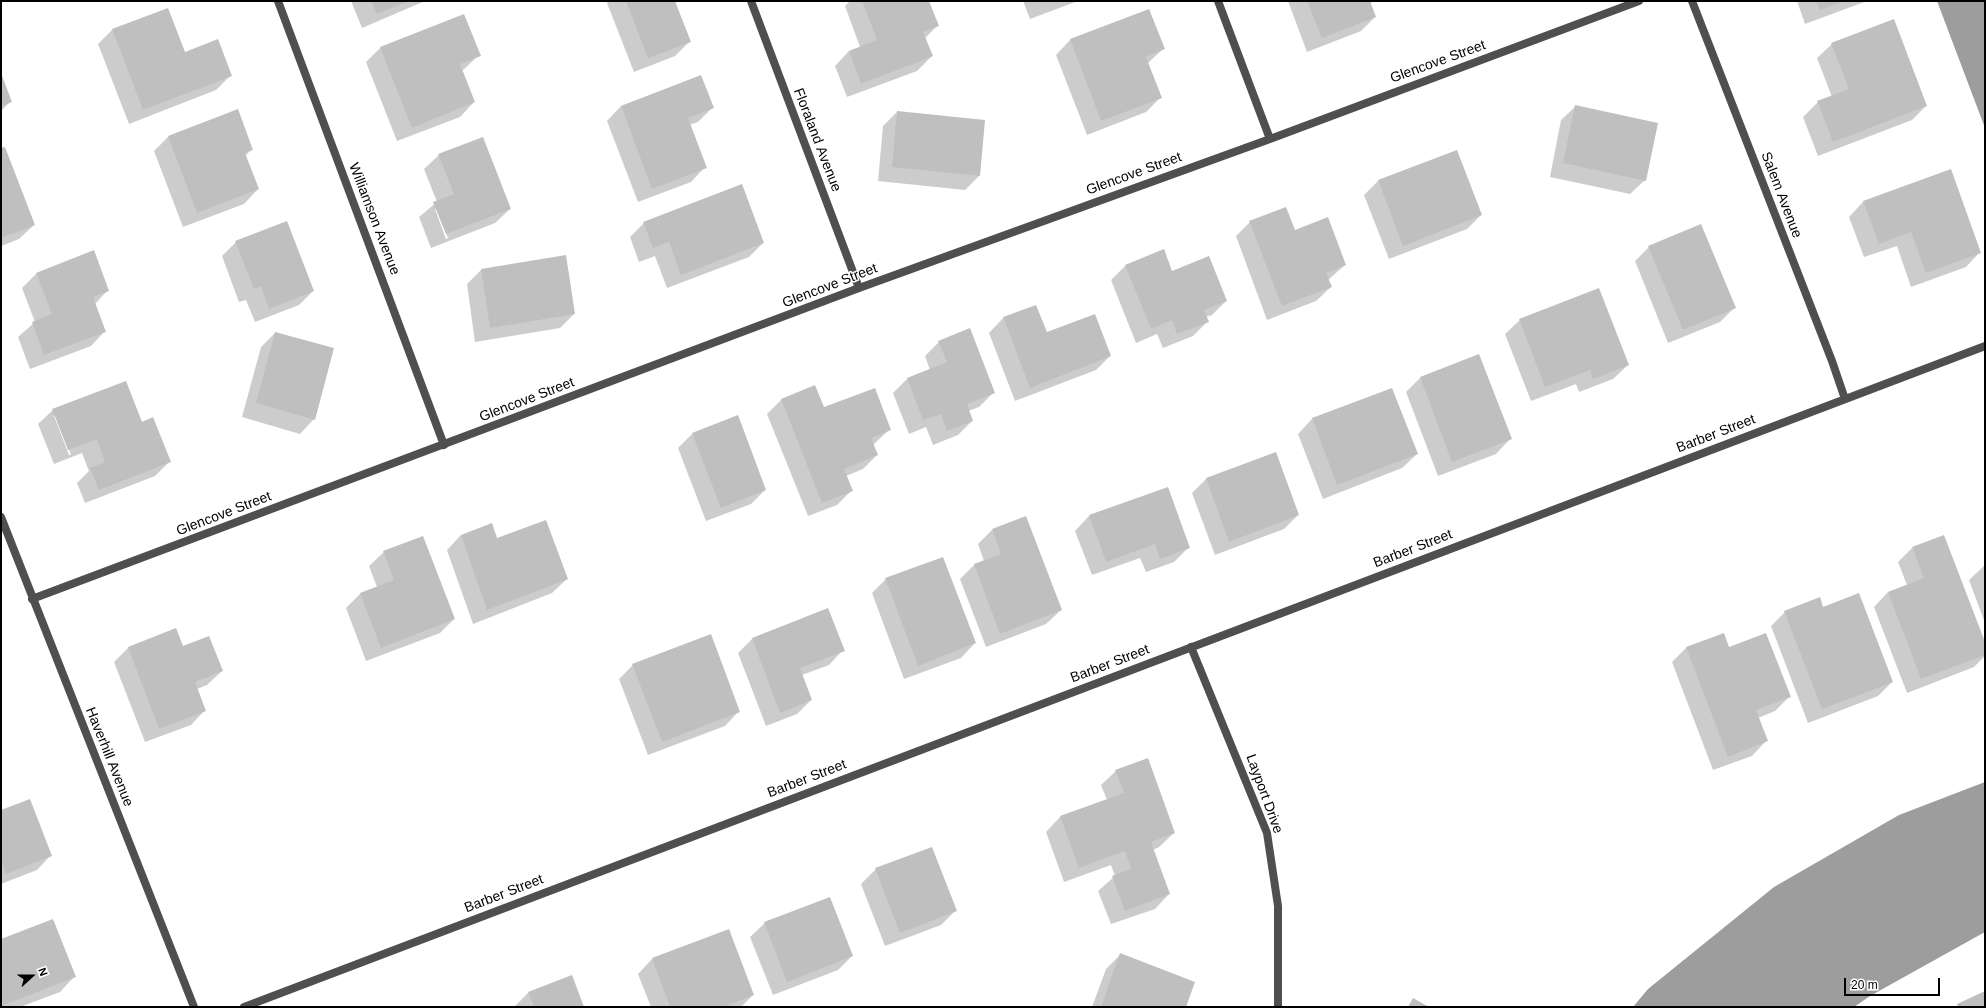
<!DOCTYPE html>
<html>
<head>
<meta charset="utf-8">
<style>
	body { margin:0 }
	#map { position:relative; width:1986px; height:1008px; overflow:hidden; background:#fff; font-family:Helvetica,sans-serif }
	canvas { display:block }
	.frame { position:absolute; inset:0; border:2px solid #000; pointer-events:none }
	.north { position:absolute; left:12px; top:956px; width:40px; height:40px; -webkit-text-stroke:3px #fff; paint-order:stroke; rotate:69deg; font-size:11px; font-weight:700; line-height:16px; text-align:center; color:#000 }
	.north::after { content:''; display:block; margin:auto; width:14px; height:18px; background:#000; clip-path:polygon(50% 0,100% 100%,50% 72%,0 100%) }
	.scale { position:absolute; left:1844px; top:978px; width:96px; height:18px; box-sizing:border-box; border:2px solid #000; border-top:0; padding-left:5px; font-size:12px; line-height:14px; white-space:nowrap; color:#000; -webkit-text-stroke:3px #fff; paint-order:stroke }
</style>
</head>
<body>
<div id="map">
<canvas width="1986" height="1008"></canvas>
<div class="frame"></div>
<div class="north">N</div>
<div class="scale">20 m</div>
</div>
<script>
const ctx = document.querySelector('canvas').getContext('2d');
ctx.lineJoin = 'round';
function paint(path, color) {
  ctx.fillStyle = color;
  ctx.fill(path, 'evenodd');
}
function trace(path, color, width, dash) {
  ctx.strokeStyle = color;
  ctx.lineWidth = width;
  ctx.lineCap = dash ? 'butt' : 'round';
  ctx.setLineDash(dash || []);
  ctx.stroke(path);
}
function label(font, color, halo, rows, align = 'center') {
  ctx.font = font + ' Helvetica,sans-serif';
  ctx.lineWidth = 3;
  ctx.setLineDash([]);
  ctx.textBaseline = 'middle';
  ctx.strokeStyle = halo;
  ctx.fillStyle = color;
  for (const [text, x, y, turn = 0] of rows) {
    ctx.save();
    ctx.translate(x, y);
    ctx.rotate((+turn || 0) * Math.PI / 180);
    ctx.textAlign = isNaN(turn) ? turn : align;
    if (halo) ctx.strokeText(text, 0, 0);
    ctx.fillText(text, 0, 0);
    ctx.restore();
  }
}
const water = new Path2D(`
	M1937 1H1985V128Z
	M1985 782V932L1870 996 1854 1007H1633L1648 989 1774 887 1899 815Z`);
const shadow = new Path2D(`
	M351 1H425L362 28Z
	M609 1H674L690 41 675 56 634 72 607 3Z
	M850 1H928L938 25 925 38 932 56 917 71 847 97 835 66 849 51 860 47 845 6Z
	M1023 1H1078L1030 19Z
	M1288 1H1375L1370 3 1375 17 1361 31 1307 52Z
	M1797 1H1867L1805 24Z
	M1148 10 1163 49 1147 64 1160 98 1146 112 1087 135 1056 55 1070 40Z
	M463 15 479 55 462 71 474 102 460 117 397 141 366 62 380 48Z
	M112 30 184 53 230 76 216 90 129 124 98 44Z
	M1832 44 1926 106 1912 120 1818 156 1803 117 1818 102 1832 97 1817 58Z
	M1 75 11 101 1 111Z
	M700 76 712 108 698 122 689 125 705 167 691 182 638 202 607 121 621 106Z
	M1576 106 1645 180 1630 194 1550 177 1561 120Z
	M897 112 979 176 965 190 878 181 883 126Z
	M168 137 252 149 245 156 258 189 244 204 183 227 154 151Z
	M1 149 34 225 19 239 1 246Z
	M1456 151 1481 215 1467 229 1389 259 1364 195 1378 181Z
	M439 155 510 209 495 223 431 248 419 217 437 202 424 169ZM435 209H437L448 238 446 239Z
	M1951 171 1980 252 1966 267 1911 287 1897 246 1864 257 1849 217 1863 202Z
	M1250 222 1294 231 1345 265 1328 280 1331 287 1316 301 1267 320 1236 236Z
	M644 223 763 243 749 257 667 288 655 256 639 262 630 237Z
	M236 242 313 291 299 305 255 322 246 300 239 302 222 256Z
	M1649 247 1734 308 1720 322 1668 343 1635 261Z
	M1125 266 1226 301 1212 315 1206 317 1208 321 1193 336 1163 348 1157 334 1136 343 1111 280Z
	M481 270 574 314 560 328 475 342 467 284Z
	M37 273 108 290 95 304 105 331 91 346 30 369 18 337 35 322 22 288Z
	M1035 306 1046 333 1110 356 1096 370 1015 401 989 333 1003 318Z
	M1520 320 1628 365 1613 379 1579 392 1576 384 1531 401 1505 334Z
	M275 333 314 419 300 434 242 417 261 347Z
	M939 342 994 392 979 407 968 411 972 421 958 435 933 445 926 427 909 434 893 393 907 379 930 370 925 356Z
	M1478 356 1510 439 1496 454 1438 476 1406 392 1420 378Z
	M782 399 823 409 890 429 873 445 877 455 863 469 846 476 851 491 837 505 808 516 767 414Z
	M53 410 141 424 169 462 155 476 85 503 77 483 89 471 82 453 54 464 38 424ZM54 416H56L71 455H69Z
	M1312 419 1417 454 1402 468 1323 499 1298 434Z
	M692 434 765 490 751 504 706 521 678 448Z
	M1275 453 1298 515 1284 529 1215 555 1192 493 1206 479Z
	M1089 516 1189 547 1174 562 1146 572 1140 558 1092 575 1075 531Z
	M992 530 1061 610 1046 624 986 647 960 579 974 565 984 561 978 544Z
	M461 535 497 540 567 579 552 593 473 624 447 550Z
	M1912 548 1985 644V656L1974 667 1907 693 1874 607 1888 592 1907 585 1898 562Z
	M384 552 454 619 440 633 366 661 346 608 360 594 377 587 369 566Z
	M1985 565V623L1969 580Z
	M886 579 975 643 961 658 904 679 872 593Z
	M828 609 843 650 829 665 802 675 811 700 797 714 766 726 738 653 752 639Z
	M1785 612 1892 682 1878 696 1808 723 1771 626Z
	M176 629 183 647 222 671 207 685 197 689 205 710 191 725 145 742 114 662 128 648Z
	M1723 634 1728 648 1789 697 1775 711 1758 718 1766 741 1752 756 1713 770 1672 662 1686 648Z
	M633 665 739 711 725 726 648 755 619 679Z
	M1116 771 1174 833 1159 847 1153 850 1169 894 1155 909 1111 924 1098 891 1115 876 1111 865 1064 882 1046 832 1060 817 1107 800 1101 785Z
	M1 811 51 855 37 870 1 884Z
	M876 869 955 911 941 925 885 946 861 884Z
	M765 923 852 956 838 970 773 995 750 937Z
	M728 930 753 995 741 1007H651L638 974 652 959Z
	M1 941 74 977 60 992 20 1007H1Z
	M1121 954 1185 1007H1092L1106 969Z
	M528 993 583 1007H514Z`);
const building = new Path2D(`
	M371 1H409L377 14Z
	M626 1H675L691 42 648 58Z
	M862 1H929L939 26 923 32 933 56 861 84 849 51 877 40Z
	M1307 1H1370L1376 17 1322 38Z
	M1816 1H1844L1820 10Z
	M168 8 185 52 218 39 232 76 143 110 112 29Z
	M1149 9 1165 49 1146 57 1162 98 1101 121 1070 39Z
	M464 14 481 56 460 64 475 102 412 128 380 47Z
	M1894 19 1927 106 1833 142 1817 101 1849 89 1831 43Z
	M1 73 12 102 1 106Z
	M701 75 714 108 688 118 707 168 652 189 621 106Z
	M1575 105 1658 123 1646 181 1563 163Z
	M238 109 253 150 245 153 259 189 197 213 168 136Z
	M897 111 985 120 980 176 892 167Z
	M483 137 511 209 446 234 433 202 454 194 438 154Z
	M5 147 35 225 1 238V148Z
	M1457 150 1482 215 1403 246 1378 180Z
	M1951 169 1981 253 1926 273 1911 232 1879 244 1863 201Z
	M742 184 764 243 681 275 669 242 653 248 643 222Z
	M1286 207 1295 230 1328 217 1346 265 1326 273 1332 287 1282 306 1249 221Z
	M287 221 314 291 269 309 261 286 254 289 235 241Z
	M1701 224 1736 308 1683 330 1648 246Z
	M1164 249 1172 271 1209 256 1227 301 1204 310 1209 322 1177 334 1172 320 1151 329 1125 265Z
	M94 250 109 291 93 297 106 332 44 355 32 322 52 314 36 273Z
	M566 255 575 314 490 328 481 269Z
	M1599 288 1629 365 1593 379 1590 370 1545 387 1519 319Z
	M1036 305 1047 332 1095 314 1111 356 1030 388 1003 317Z
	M970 328 995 393 967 404 973 421 947 431 941 414 923 420 907 378 947 362 938 341Z
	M275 332 334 348 315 420 256 403Z
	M1479 354 1512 439 1452 462 1420 377Z
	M126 381 142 422 153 417 171 462 99 490 90 468 105 462 97 439 68 450 52 409Z
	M815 385 824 407 875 388 891 430 871 438 878 455 844 469 853 491 822 503 781 399Z
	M1392 388 1418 454 1337 485 1312 418Z
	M738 415 766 490 721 508 692 433Z
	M1276 452 1299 515 1229 542 1206 478Z
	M1168 487 1190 548 1160 559 1155 544 1106 562 1089 515Z
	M1026 516 1062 610 1000 634 974 564 1001 554 992 529Z
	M546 520 568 579 487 610 461 535 492 523 497 538Z
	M1944 535 1985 642V655L1921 679 1888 592 1924 578 1912 547Z
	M423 536 455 619 381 648 360 593 394 580 383 551Z
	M943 557 976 643 918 666 885 578Z
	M1859 593 1893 682 1822 709 1784 611 1820 597 1823 607Z
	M828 608 845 651 800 668 812 700 780 713 752 638Z
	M176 628 183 646 209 636 223 671 195 682 206 711 159 729 128 647Z
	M1724 633 1729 647 1766 633 1791 697 1756 710 1768 741 1728 757 1686 647Z
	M711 634 740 712 662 742 632 664Z
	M1148 758 1175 833 1151 842 1170 894 1125 911 1112 876 1131 869 1125 851 1079 868 1060 816 1124 793 1115 770Z
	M30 799 52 856 6 874 1 861V810Z
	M932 847 957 911 900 933 875 868Z
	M830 897 853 956 787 982 764 922Z
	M53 919 76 977 1 1006V939Z
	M729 929 754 995 723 1007H670L652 958Z
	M1120 953 1195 982 1186 1007H1101Z
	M572 975 584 1007H534L528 992Z
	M1985 991V1007H1958L1957 1004Z
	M1413 998 1429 1007H1408Z`);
const minor = new Path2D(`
	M278 1 444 445
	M751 1 859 288
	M1218 1 1270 139
	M1692 1 1832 361 1845 399
	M1 517 194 1007
	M32 599 859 288 1270 139 1639 1
	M1191 647 1267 833 1278 906V1007`);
const tertiary = new Path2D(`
	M244 1007 1985 346`);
const streetNames = [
	["Glencove Street",1438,62,-20],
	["Floraland Avenue",817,140,69],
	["Glencove Street",1134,174,-20],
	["Salem Avenue",1781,195,69],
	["Williamson Avenue",374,219,69],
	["Glencove Street",830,286,-21],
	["Glencove Street",527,400,-21],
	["Barber Street",1716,434,-21],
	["Glencove Street",224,514,-21],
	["Barber Street",1413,549,-21],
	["Barber Street",1110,664,-21],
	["Haverhill Avenue",109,757,68],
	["Barber Street",807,779,-21],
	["Layport Drive",1264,794,70],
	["Barber Street",504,894,-21]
];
paint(water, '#9d9d9d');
paint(shadow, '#0003');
paint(building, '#bfbfbf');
trace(minor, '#4f4f4f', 8);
trace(tertiary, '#4f4f4f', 8);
label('14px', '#000', '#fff', streetNames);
</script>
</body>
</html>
